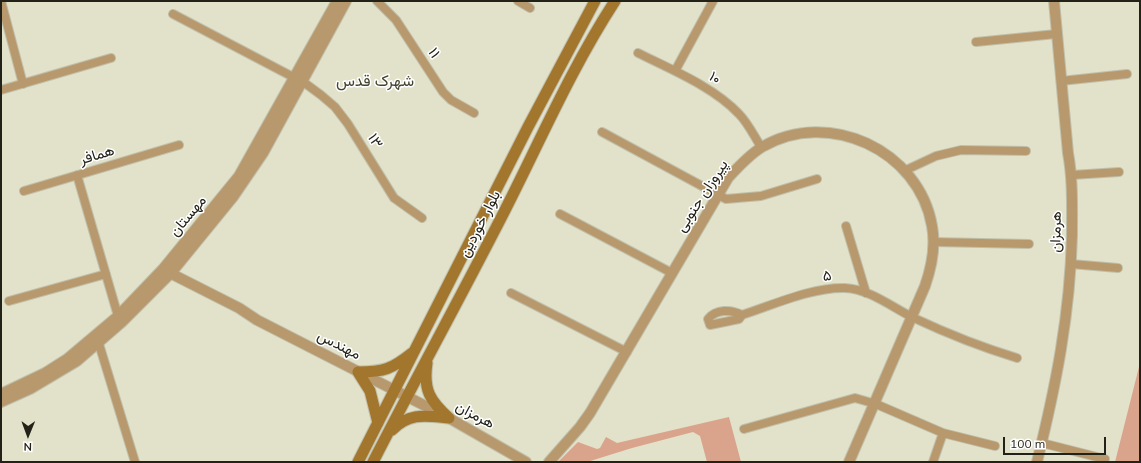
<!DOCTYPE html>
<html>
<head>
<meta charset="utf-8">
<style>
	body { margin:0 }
	#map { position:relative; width:1141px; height:463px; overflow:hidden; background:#e2e1ca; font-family:Mulish,sans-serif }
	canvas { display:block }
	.frame { position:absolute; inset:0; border:2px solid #232219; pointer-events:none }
	.north { position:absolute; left:8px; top:415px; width:40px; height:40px; -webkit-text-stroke:3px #fff; paint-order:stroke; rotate:181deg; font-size:11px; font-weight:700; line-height:16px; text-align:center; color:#232219 }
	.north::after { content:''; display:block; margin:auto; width:14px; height:18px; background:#232219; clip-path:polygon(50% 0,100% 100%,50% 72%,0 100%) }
	.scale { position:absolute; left:1003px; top:437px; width:103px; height:18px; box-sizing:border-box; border:2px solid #232219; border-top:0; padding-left:5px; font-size:12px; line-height:14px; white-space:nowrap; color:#232219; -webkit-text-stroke:3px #fff; paint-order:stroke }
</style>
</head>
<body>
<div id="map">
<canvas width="1141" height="463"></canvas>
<div class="frame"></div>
<div class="north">N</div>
<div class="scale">100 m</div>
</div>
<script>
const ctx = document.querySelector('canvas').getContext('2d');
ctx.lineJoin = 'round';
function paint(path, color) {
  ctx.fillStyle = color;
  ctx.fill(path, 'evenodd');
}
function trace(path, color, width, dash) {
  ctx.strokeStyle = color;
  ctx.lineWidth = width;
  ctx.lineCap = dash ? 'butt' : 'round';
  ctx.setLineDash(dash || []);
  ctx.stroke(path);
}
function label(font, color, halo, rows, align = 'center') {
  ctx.font = font + ' Mulish,Vazirmatn,sans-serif';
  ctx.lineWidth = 3;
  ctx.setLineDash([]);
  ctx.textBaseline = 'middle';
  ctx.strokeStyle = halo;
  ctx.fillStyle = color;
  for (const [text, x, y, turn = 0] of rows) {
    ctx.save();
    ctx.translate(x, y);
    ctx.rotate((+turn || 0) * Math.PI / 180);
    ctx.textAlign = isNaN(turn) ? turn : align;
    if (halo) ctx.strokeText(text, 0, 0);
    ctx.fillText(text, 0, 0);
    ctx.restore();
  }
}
const green = new Path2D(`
	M1140 363V462H1115Z
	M729 417 741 462H707L700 436 693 432 632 448 587 462H558L578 442 597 449 600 448 606 437 617 443Z`);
const minor = new Path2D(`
	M1 1 23 84
	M377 1 396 20 443 92 451 100 474 113
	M518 1 530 8
	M173 14 295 78
	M976 42 1056 34
	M638 53C670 69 714 87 739 114 748 123 754 136 761 147
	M675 71 713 1
	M302 81 321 95 335 107 348 124 394 198 422 218
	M1061 81 1127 74
	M1 90 111 58
	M602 132 726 199 761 196 817 179
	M906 170 936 156 961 150 1026 151
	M77 175 118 316
	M1072 175 1119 172
	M24 191 179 145
	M560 214 672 273
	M846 226 866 293
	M933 242 1029 244
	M1071 264 1118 268
	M511 293 627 352
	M9 301 106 274
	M742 315C731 309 716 309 708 319L710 325 739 319 742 315C773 305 812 287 845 288 870 289 893 308 914 318 948 334 981 347 1017 358
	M99 344 135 462
	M744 429 855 398 876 404 943 433 995 446
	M1042 443 1105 459
	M933 462 943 433`);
const tertiary = new Path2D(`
	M166 271 239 308 257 320 449 418 526 462
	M1 394 45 373 67 359 118 316 163 269 239 176 337 1
	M1 402 30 389 77 361 122 322 171 273 233 197 263 153 346 1
	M549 462 580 427 590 413 728 178C738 167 749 155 762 147 828 108 919 150 932 226 936 247 932 266 925 286L849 462
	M1037 462C1056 385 1070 315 1072 235 1072 207 1073 180 1068 153L1054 1`);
const secondary = new Path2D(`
	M427 363C423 390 430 401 449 418
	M358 372C384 372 392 369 412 353
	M358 372 370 391 378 423
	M392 430C410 412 426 416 449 418
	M358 462 528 127 595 1
	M373 462C415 380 459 300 501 218 538 146 570 70 615 1`);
const streetNames = [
	["۱۱",434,53,57],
	["۱۰",715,78,32],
	["۱۳",375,141,58],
	["همافر",97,155,-17],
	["پیروزان جنوبی",702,196,-57],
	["مهستان",188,216,-50],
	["بلوار خوردین",480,224,-63],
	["هرمزان",1056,232,-89],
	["۵",827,276,-7],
	["مهندس",339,345,27],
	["هرمزان",475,415,28]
];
const neighbourhoodNames = [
	["شهرک قدس",375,81]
];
paint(green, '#d9a48b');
trace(minor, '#c0bfaa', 10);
trace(tertiary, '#c0bfaa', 12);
trace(secondary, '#c0bfaa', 13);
trace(minor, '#b8996e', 8);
trace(tertiary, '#b8996e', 10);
trace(secondary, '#a3762d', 11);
label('15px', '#232219', '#fff', streetNames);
label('16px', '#454430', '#fff', neighbourhoodNames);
</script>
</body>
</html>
